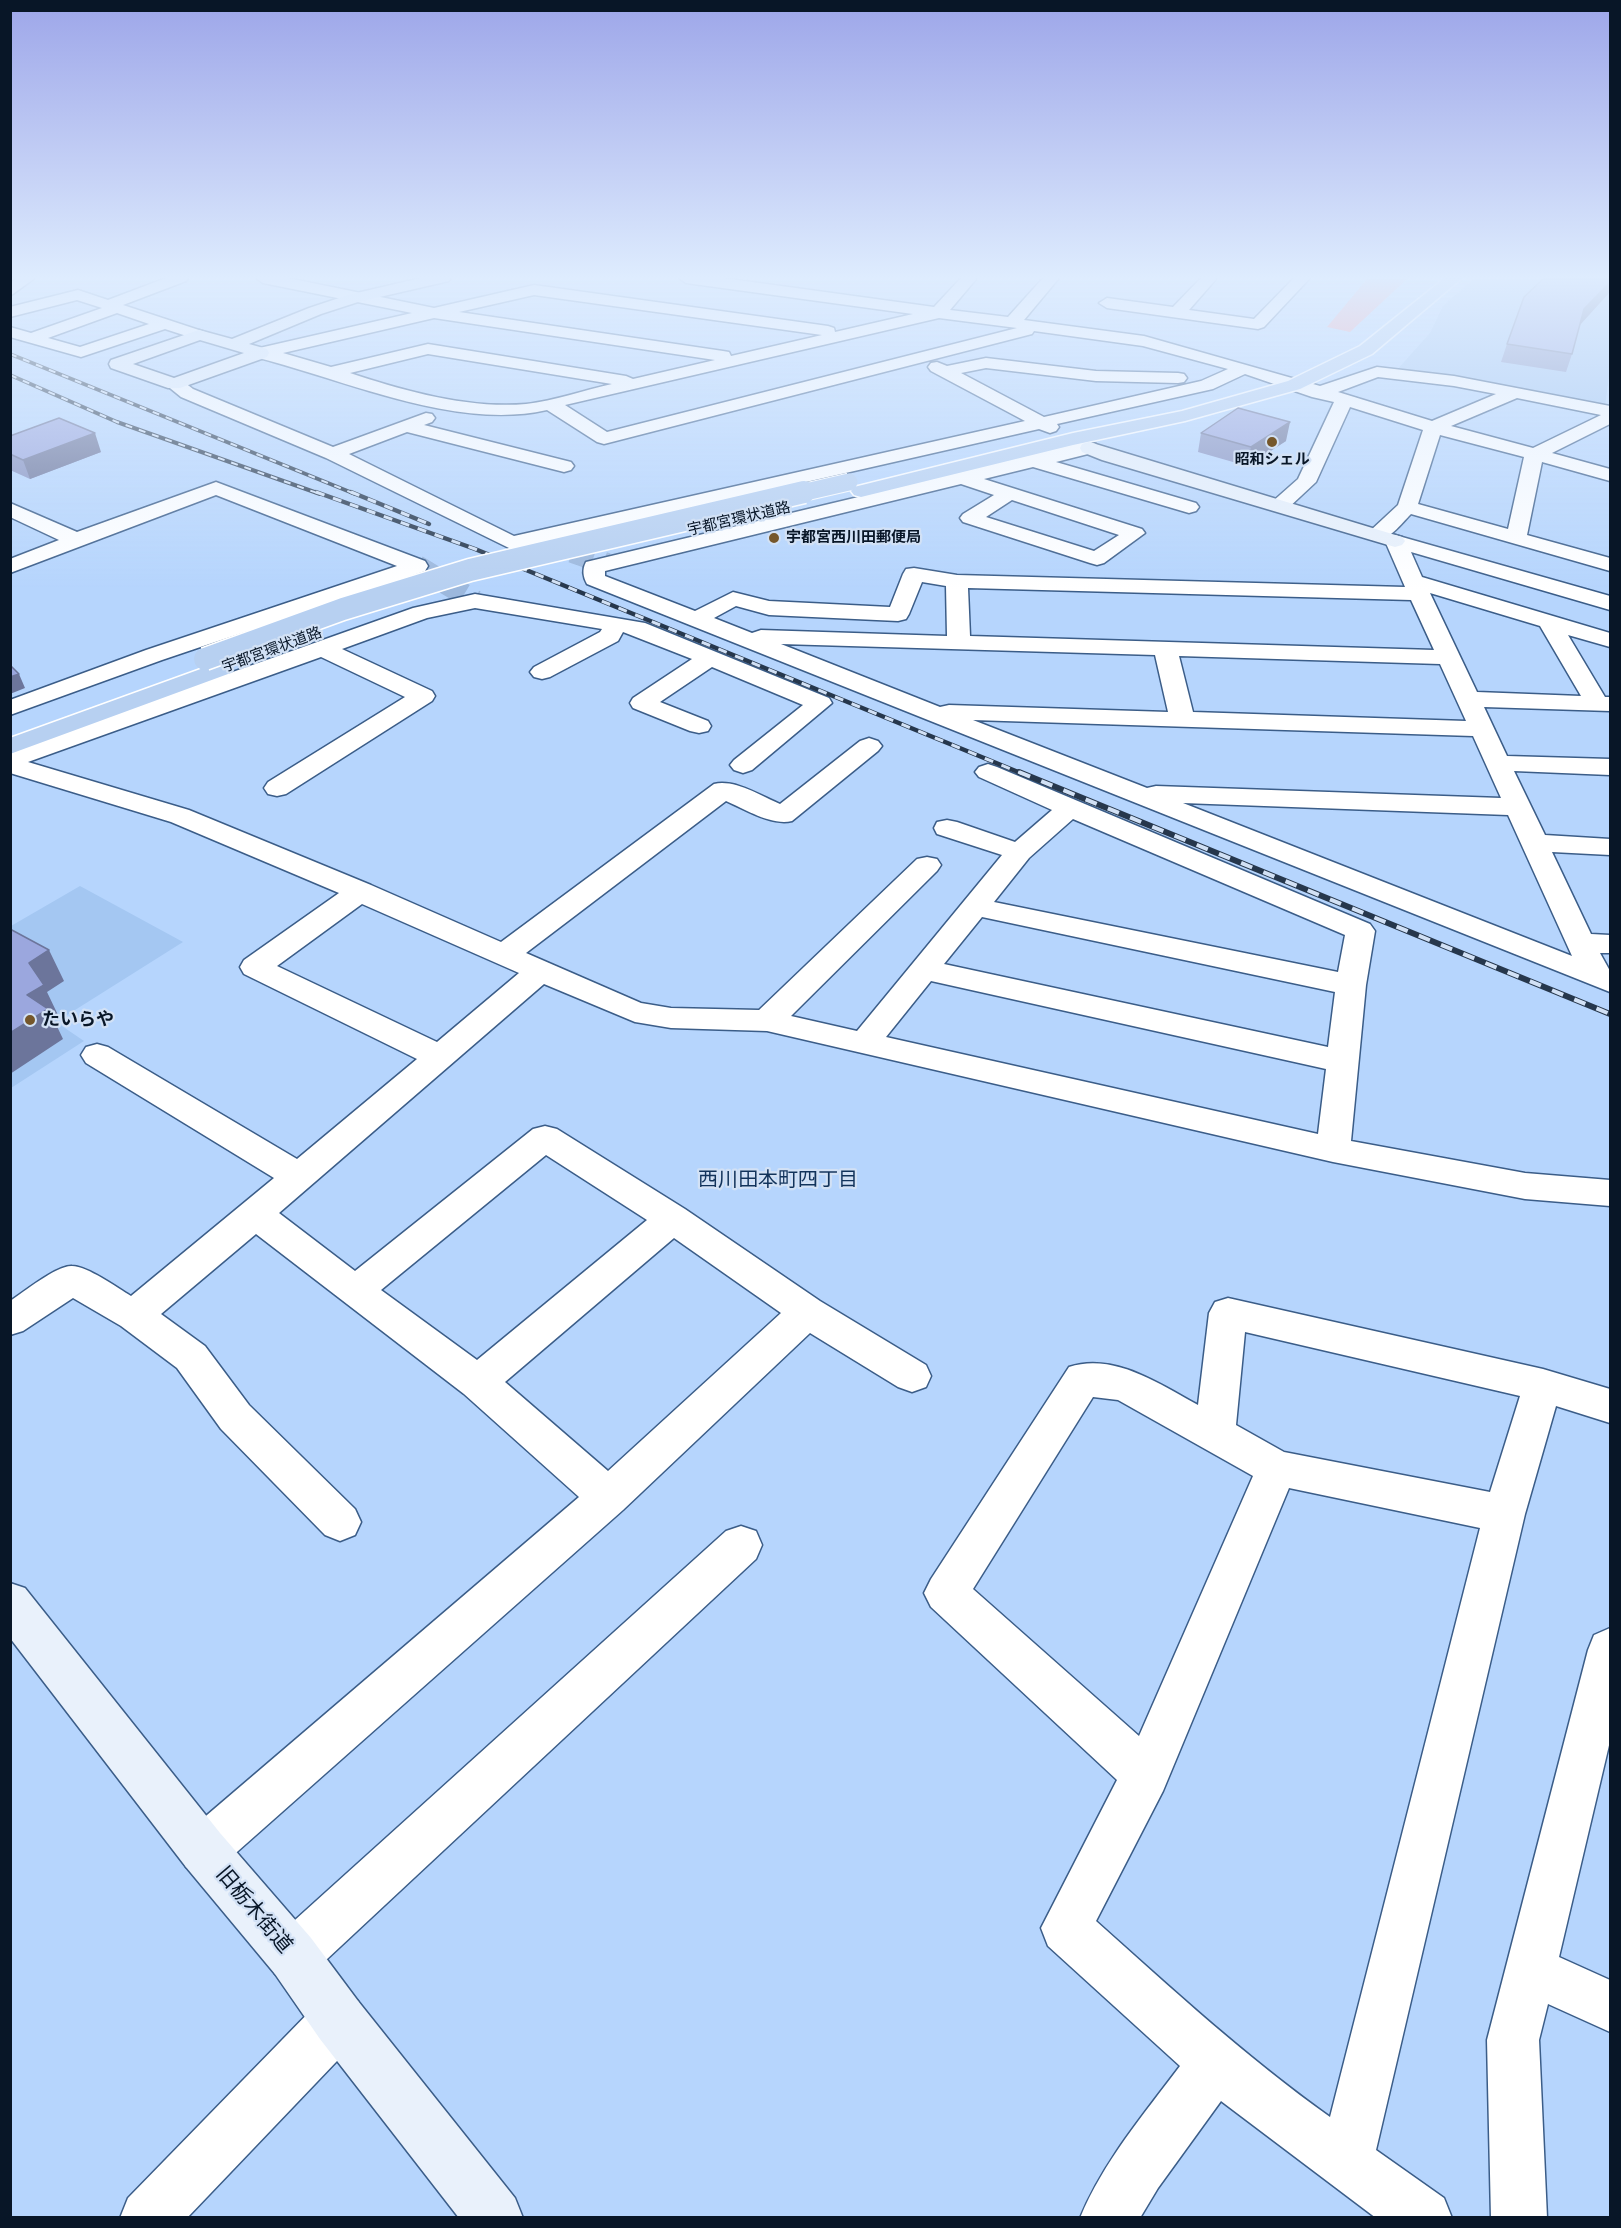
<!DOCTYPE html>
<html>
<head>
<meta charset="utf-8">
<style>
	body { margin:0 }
	#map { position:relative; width:1621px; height:2228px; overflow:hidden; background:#b6d5fd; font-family:"IBM Plex Serif",serif }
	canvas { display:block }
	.frame { position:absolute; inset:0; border:12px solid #081627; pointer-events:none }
</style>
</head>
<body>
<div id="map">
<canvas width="1621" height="2228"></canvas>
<div class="frame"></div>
</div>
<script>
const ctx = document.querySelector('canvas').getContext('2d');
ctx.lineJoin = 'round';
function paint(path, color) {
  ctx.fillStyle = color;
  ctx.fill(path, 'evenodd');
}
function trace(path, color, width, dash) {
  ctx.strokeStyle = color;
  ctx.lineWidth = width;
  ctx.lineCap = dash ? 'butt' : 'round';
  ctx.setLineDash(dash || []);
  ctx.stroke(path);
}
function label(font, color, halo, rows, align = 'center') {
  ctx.font = font + ' "IBM Plex Serif","Noto Sans JP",serif';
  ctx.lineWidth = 4.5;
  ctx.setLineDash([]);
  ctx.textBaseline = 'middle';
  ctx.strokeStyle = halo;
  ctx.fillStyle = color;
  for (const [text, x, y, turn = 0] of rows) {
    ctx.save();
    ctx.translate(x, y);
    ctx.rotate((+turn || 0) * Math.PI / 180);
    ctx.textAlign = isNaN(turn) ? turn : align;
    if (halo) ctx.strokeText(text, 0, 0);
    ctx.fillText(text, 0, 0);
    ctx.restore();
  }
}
const built = new Path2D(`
	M1473 279H1610V368L1605 407 1395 372 1430 333 1443 306Z
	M80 886 183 942 56 1022 84 1041 11 1088V926Z`);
const green = new Path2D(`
	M1367 279H1407L1350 332 1327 327Z`);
const streetTunnel = new Path2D(`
	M541 541 607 564
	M417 566 475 601`);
const street = new Path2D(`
	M17 278H35L10 296V283Z
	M166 278H188L186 281 123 305 205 332 207 335 205 338 199 340 165 329 81 357 10 337V327L31 333 102 308 77 300 10 317V307L78 290 108 300ZM117 313 149 324 80 347 48 338Z
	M256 278H288L434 308 534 285 828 326 834 328 835 332 913 314 686 283 679 278H723L934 307 961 278H977L950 310 1008 317 1043 278H1059L1024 320 1144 336 1320 386 1377 367 1454 376 1610 406V424L1552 453 1610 469V481L1542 462 1527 535 1610 558V571L1411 514C1399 526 1387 544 1370 539L1367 535 1370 531 1398 505 1423 430 1350 407 1316 482 1286 510H1272L1269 506 1272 502 1298 479 1334 402 1312 397 1245 374 1213 389 1057 424 1059 427 1056 431 1050 433 1039 429 511 549 326 458 181 397 165 384 168 380C179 378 185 383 193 389L333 447 426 413 432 414 435 418 432 422 424 425 571 462 574 466 571 470 564 472 407 432 349 454 514 536 1025 421 931 371 928 367 931 363 937 362 947 366 986 358 1096 371 1178 373 1184 374 1187 378 1184 382 1178 383 1096 381 986 368 961 373 1044 417 1201 381 1228 369 1143 346 1034 331 1032 334 604 444 597 442 547 410C456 431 343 379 255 357L253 353 255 349 412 313 263 283ZM534 295 822 335 731 356 729 352 723 351 459 312ZM434 318 715 360 633 379 626 376 428 344 331 367 283 353ZM939 318 1017 328 607 432 565 405ZM428 354 612 384C584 390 554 401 526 404 469 409 404 391 350 373ZM1378 377 1454 386 1496 394 1432 421 1338 392ZM1517 398 1601 415 1533 448 1451 426ZM1440 435 1524 457 1508 529 1418 504Z
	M1201 278H1217L1189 310 1254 319 1294 278H1310L1264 327 1258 329 1107 308 1099 303 1107 298 1173 307Z
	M1089 442 1096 444 1098 448 1096 452 1056 462 1196 503 1199 507 1196 511 1189 513 1033 467 984 479 1142 529 1145 533 1104 563 1097 565 1090 563 963 522 960 518 963 514 994 495 961 484 605 571V576L695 611 733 592 769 601 890 607 903 574 906 569 914 568 957 575 1405 587 1385 541 1388 537 1395 535 1610 596V610L1411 552 1422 577 1610 633V647L1568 635 1605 697H1610V711L1484 707 1507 756 1610 759V775L1514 771 1545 835 1610 839V855L1552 852 1591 934 1610 935V953H1600L1610 971V992L587 584C583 577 582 569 586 562ZM1012 500 1119 535 1094 551 986 517ZM922 582 946 586 947 636 761 630 752 633 714 618 736 606 769 615 898 621 906 619 909 614ZM968 588 1411 600 1434 650 970 636ZM1430 593 1540 626 1581 696 1477 692ZM781 644 1155 655 1168 712 949 705 940 707ZM1179 656 1440 664 1466 721 1193 712ZM973 720 1473 736 1501 798 1156 786 1147 788ZM1183 803 1508 815 1572 956Z
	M216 482 425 561 428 566 425 571 162 660 10 715V700L146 650 397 566 216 495 10 573V559L59 540 10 517V503L77 532Z
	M475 594 645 623 829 698 832 703 752 770 743 773 734 770 730 765 734 760 803 705 712 667 660 702 708 721 711 726 708 731 699 733 690 731 633 708 630 703 633 698 692 659 623 632 618 641 550 677 542 679 534 677 530 672 534 667 600 632 602 629 475 608 427 618 342 649 432 691 435 696 432 701 286 794 277 796 268 794 264 788 268 782 405 697 321 657 28 762 189 810 371 885 501 942 714 784C735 779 761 796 780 804L860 741 869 738 878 741 882 746 878 751 792 821C771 826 745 809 726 801L526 953 641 1003 671 1008 759 1010 917 859 927 857 937 859 941 865 937 871 791 1016 857 1031 1002 855 937 834 934 828 937 822 947 820 957 822 1015 842 1052 810 979 777 975 772 979 767 988 764 997 767 1370 924 1375 931 1366 985 1351 1141 1525 1173 1610 1180V1206L1525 1199 1333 1162 767 1031 671 1028 635 1022 544 984 279 1213 355 1271 533 1129 545 1126 557 1129 685 1209 820 1301 926 1365 931 1376 926 1387 912 1392 898 1387 810 1333 623 1510 220 1867 203 1874 186 1867 179 1850 186 1833 579 1497 464 1394 256 1234 161 1314 205 1346 249 1405 355 1509 361 1522 355 1535 340 1541 325 1535 221 1429 177 1368 121 1326 73 1298 23 1331 10 1335V1301C24 1292 57 1265 72 1266 87 1266 118 1288 131 1296L274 1178 86 1063 81 1055 86 1047 97 1044 108 1047 297 1159 417 1059 244 974 240 967 244 960 339 893 171 822 10 773V751L413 608ZM1073 819 1345 935 1338 972 994 902 1029 858ZM362 904 519 973 437 1042 277 966ZM982 917 1335 992 1328 1047 944 964ZM931 981 1326 1069 1318 1134 886 1037ZM546 1155 647 1220 477 1360 381 1290ZM674 1238 781 1313 608 1471 505 1382Z
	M1228 1298 1543 1369 1610 1389V1423L1556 1406 1525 1514 1376 2150 1444 2198 1452 2218H1376L1221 2101 1158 2188 1140 2218H1080C1103 2162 1144 2114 1180 2066L1048 1946 1041 1928 1117 1780 931 1607 924 1593 931 1579 1069 1367C1114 1352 1161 1385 1198 1405L1209 1313 1215 1302ZM1245 1332 1520 1396 1490 1492 1284 1452 1236 1425ZM1093 1397 1118 1400 1253 1476 1139 1736 973 1589ZM1289 1488 1480 1528 1330 2117C1247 2058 1172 1989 1096 1921L1163 1791Z
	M741 1526 756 1531 762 1545 756 1559 311 1974 293 1981 275 1974 268 1956 275 1938 726 1531Z
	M1610 1628V1741L1559 1957 1610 1980V2032L1548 2004 1539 2040 1547 2218H1491L1487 2040 1588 1650 1594 1635Z
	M339 1994 358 2001 365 2020 358 2039 187 2218H120L128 2198 320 2001Z`);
const secondary = new Path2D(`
	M421 278H451L449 281 358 302 321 314 249 344 267 349 269 353 267 357 180 388H168L111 368 109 364 111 360 193 332 199 330 232 339 309 308 348 295ZM200 340 244 353 174 378 133 364Z
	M1089 442 1402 537 1405 541 1402 545 1395 547 1388 545 1102 460 1082 452 1080 448 1082 444Z
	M10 1583 25 1588 220 1833 311 1938 358 2001 515 2198 523 2218H459L320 2039 275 1974 186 1867 10 1638Z`);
const highway = new Path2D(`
	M1445 278H1462L1372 354 1300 389 1185 421 1073 445 861 497 854 495 851 491 854 487 1073 433 1182 411 1288 381 1360 346Z
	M220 662 228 664 232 669 228 674 10 754V738Z`);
const railFar2 = new Path2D(`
	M10 354 355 494
	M10 375 117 422 320 494`);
const railFar1 = new Path2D(`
	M316 492 475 549 1023 774
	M351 492 429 524`);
const rail = new Path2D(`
	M1019 772 1610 1014`);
const highwayBridgeFar1 = new Path2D(`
	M797 494 849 482`);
const highwayBridge = new Path2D(`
	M205 659 343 609 470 570 804 492`);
const wall = new Path2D(`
	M1611 279V288L1608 294 1580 325 1572 354 1566 372 1501 362 1507 344Z
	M1201 433 1286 441 1247 466 1198 452Z
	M10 436 101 452 30 479 10 470Z`);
const shadedWall = new Path2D(`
	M1611 281V288L1608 294 1578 327 1584 309Z
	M1290 422 1286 441 1247 466 1251 447Z
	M95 433 101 452 30 479 23 460Z
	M19 674 25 688 10 694V677Z
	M49 950 64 981 47 992 58 1015 53 1018 63 1039 10 1074V1033L27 995 29 963Z`);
const building = new Path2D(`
	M1543 279H1611V281L1584 309 1572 354 1507 344 1524 297Z
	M1238 408 1290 422 1251 447 1201 433Z
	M59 418 95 433 23 460 10 454V436Z
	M10 665 19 674 10 677Z
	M10 929 49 950 29 963 44 985 27 995 48 1009 10 1033Z`);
const markers = [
	[1272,442,6,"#75572b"],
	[774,538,6,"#75572b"],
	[30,1020,6,"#75572b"]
];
const farPoinames = [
	["昭和シェル",1272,460],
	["宇都宮西川田郵便局",786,538,"left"]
];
const farStreetnames = [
	["宇都宮環状道路",739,519,-13],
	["宇都宮環状道路",272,650,-20]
];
const poiNames = [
	["たいらや",42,1020]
];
const neighbourhoodNames = [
	["西川田本町四丁目",778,1180]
];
const nearStreetnames = [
	["旧栃木街道",254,1910,50]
];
paint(built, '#a4c7f2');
paint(green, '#fb9ba2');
trace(streetTunnel, '#9cb8dd', 22, [22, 11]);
trace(street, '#3b5d88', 3);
trace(secondary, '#3b5d88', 3);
trace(highway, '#fff', 3);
paint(street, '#fff');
paint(secondary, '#e9f1fb');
paint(highway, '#b7d0f1');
trace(railFar2, '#26374c', 4);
trace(railFar1, '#26374c', 4.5);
trace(rail, '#26374c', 6);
trace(railFar2, '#d2e1f5', 2, [7]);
trace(railFar1, '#d2e1f5', 3, [9]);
trace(rail, '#d2e1f5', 4, [12]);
trace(highwayBridgeFar1, '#fff', 19, []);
trace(highwayBridge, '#fff', 25, []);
trace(highwayBridgeFar1, '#b7d0f1', 17);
trace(highwayBridge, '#b7d0f1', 22);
paint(wall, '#8590bf');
paint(shadedWall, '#6c759b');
paint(building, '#9ba7de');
trace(building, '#6c759b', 1.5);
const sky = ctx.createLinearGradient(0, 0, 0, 590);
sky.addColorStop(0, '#9da6e9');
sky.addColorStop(0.47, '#deecfe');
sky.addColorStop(1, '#deecfe00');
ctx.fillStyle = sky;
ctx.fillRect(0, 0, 1621, 590);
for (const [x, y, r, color] of markers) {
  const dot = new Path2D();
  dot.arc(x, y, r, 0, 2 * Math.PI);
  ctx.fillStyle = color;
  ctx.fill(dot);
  trace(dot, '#d2e1f5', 2);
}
label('bold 15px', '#081627', '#d2e1f5', farPoinames);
label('15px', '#081627', '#d2e1f5', farStreetnames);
label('bold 18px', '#081627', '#d2e1f5', poiNames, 'left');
label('20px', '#12335b', '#d2e1f5', neighbourhoodNames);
label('21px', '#081627', '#d2e1f5', nearStreetnames);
</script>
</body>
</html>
